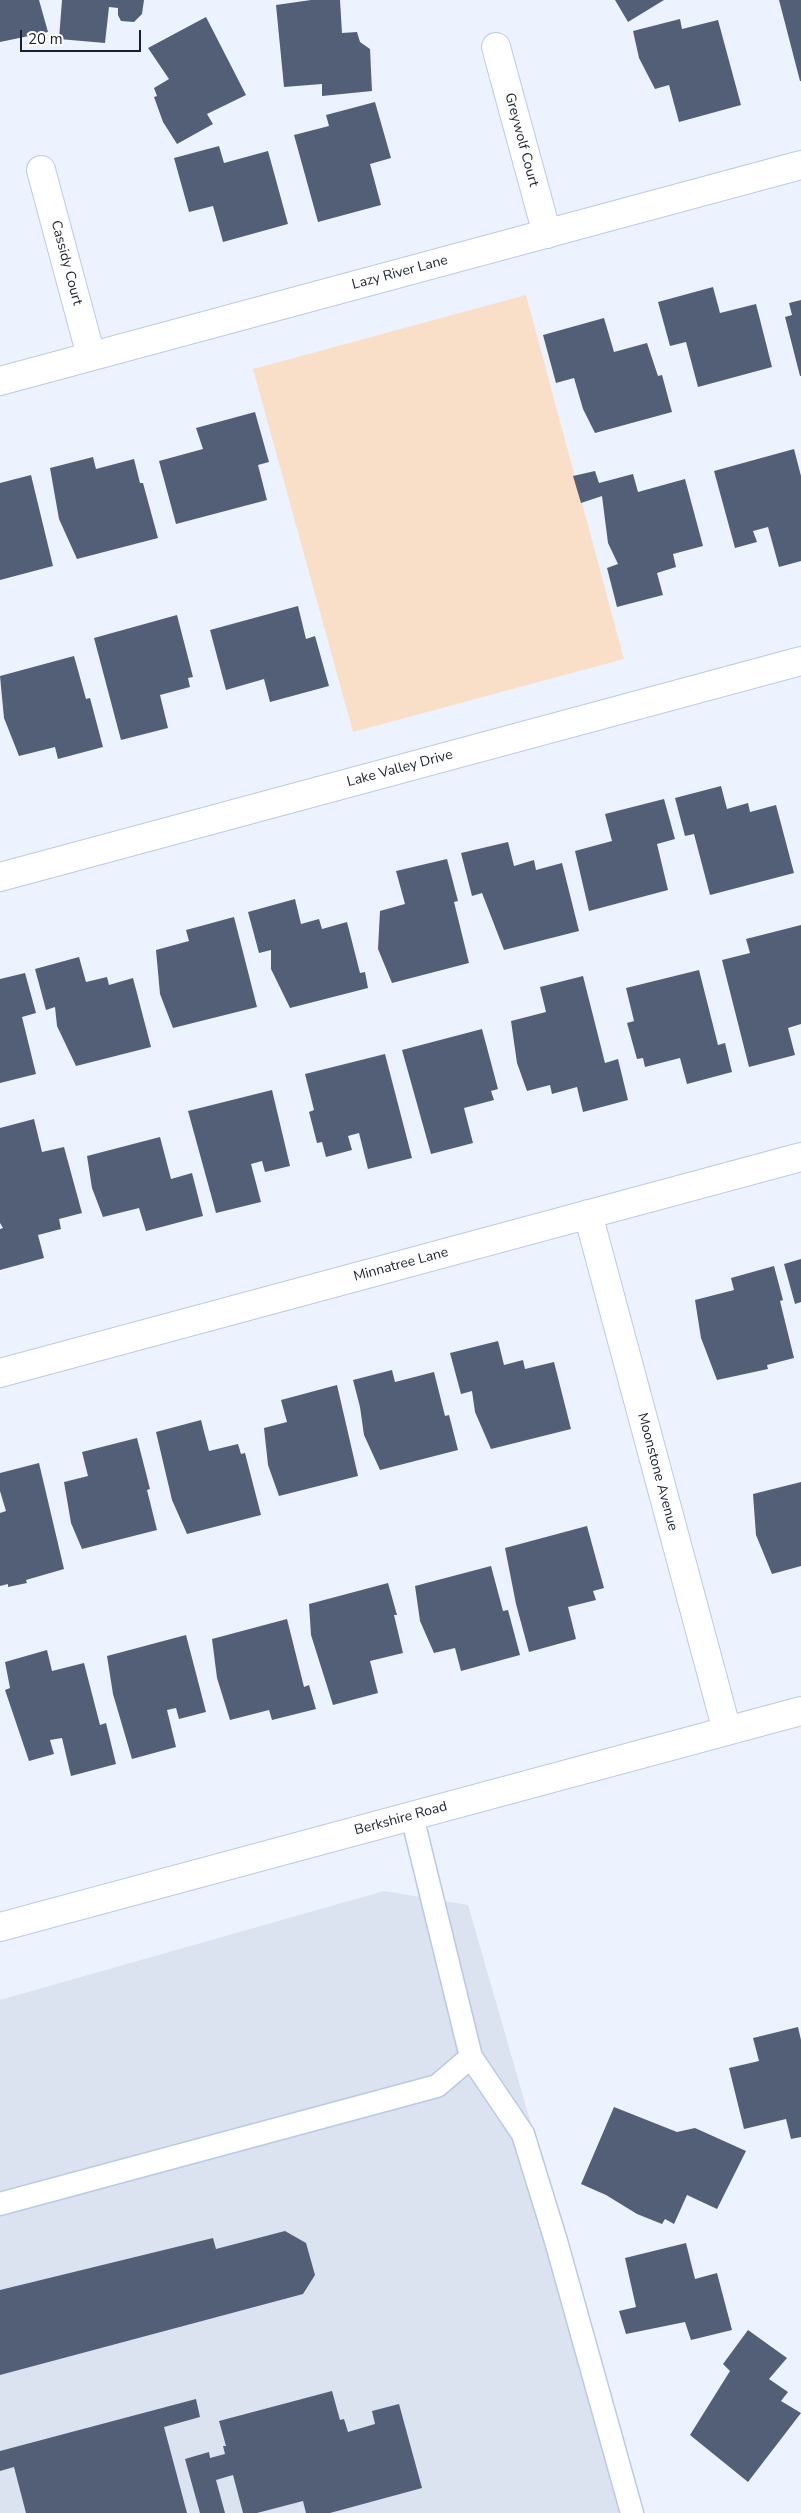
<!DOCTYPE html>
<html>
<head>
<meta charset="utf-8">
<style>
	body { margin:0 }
	#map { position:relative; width:801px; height:2513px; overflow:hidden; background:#edf3fe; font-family:"Nunito Sans",sans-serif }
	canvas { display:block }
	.scale { position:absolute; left:20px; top:30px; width:121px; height:22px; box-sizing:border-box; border:2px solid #1b202a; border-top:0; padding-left:6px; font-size:15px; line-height:18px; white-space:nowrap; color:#1b202a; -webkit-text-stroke:4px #fff; paint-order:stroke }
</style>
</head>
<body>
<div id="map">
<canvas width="801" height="2513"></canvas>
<div class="scale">20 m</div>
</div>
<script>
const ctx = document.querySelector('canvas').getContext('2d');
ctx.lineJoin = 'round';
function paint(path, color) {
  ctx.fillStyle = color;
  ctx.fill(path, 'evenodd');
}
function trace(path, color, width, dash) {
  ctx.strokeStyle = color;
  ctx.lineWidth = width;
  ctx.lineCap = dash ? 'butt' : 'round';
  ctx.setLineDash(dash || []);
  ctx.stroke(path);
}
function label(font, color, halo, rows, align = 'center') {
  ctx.font = font + ' "Nunito Sans",sans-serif';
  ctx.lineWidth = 5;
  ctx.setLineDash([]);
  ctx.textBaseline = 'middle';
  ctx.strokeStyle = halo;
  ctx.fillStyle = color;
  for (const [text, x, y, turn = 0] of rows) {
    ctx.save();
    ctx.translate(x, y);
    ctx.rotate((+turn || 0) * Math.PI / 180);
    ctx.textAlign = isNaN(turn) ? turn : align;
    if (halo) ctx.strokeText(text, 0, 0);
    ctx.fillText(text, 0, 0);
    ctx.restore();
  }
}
const built = new Path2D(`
	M384 1891 468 1905 643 2513H0V2000Z`);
const green = new Path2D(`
	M526 295 624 659 353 732 253 369Z`);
const building = new Path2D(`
	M0 0H39L48 32 0 42Z
	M62 0H144L142 14 134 22 121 21 118 15V8L109 7 105 43 59 39Z
	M311 0H340L342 33 357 32 360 42 370 49 372 91 322 96V84L284 87 276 5Z
	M615 0H664L628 22Z
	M779 0H801V81H800Z
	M206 17 246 95 207 114 213 124 177 144 163 122 154 97 157 96 154 88 169 79 148 48Z
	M680 19 682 29 718 20 741 105 679 122 669 85 655 89 639 58 633 31Z
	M375 102 391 158 370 164 381 205 318 222 294 135 329 126 326 115Z
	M219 146 224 163 268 151 288 224 223 242 213 206 189 212 174 158Z
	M713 287 720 313 756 304 772 367 698 387 686 342 670 346 658 302Z
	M801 300V376H800L785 317 792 315 789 303Z
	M604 318 614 352 647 343 658 376 662 375 672 412 595 433 583 409 574 378 556 383 543 335Z
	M255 412 269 462 258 465 267 500 176 524 159 461 203 449 196 428Z
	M794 449 801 476V561L779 567 768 527 753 531 757 542 735 548 714 471Z
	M93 457 96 469 134 459 140 483H143L158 538 77 559 59 519 50 468Z
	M595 471 599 483 633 474 638 492 685 479 703 546 673 554 676 567 657 573 663 595 617 607 607 568 618 564 608 543 602 496 581 503 573 476Z
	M31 475 53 566 0 580V483Z
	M298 606 306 639 315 636 329 686 270 702 264 679 226 690 210 630Z
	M177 615 193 677 188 678 190 687 160 695 168 728 121 740 94 638Z
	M74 656 86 699 90 698 103 747 58 759 55 747 19 756 4 718 0 676Z
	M721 786 727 809 748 803 750 812 776 805 794 873 710 895 694 834 685 836 675 798Z
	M664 799 675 839 657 844 668 890 589 911 575 851 612 841 605 814Z
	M508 842 514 866 534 860 536 870 562 863 579 931 504 950 482 893 472 896 461 853Z
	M447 859 458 901 454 902 469 963 392 983 378 949 380 911 405 904 396 871Z
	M295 899 301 924 319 919 322 929 347 922 360 973 365 972 368 988 290 1008 271 969V950L259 953 248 912Z
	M234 917 257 1007 173 1028 160 994 156 950 189 941 186 930Z
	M801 925V1024L788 1028 795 1055 749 1067 722 960 750 953 746 939Z
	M79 957 86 982 107 977 109 985 133 978 151 1047 76 1066 57 1026 55 1007 46 1010 35 969Z
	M699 970 718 1045 725 1043 732 1072 687 1084 680 1058 645 1067 643 1058 637 1059 627 1023 634 1021 626 988Z
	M25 973 36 1013 22 1017 36 1074 0 1083V979Z
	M583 976 605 1063 618 1059 628 1100 583 1112 577 1087 552 1094 550 1085 527 1091 517 1063 511 1021 546 1012 540 987Z
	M482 1029 498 1089 491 1091 494 1100 464 1108 473 1143 431 1154 402 1050Z
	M385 1054 412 1158 368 1169 359 1133 348 1136 352 1150 326 1157 322 1142 317 1143 309 1112 314 1110 305 1074Z
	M272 1090 290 1166 265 1172 262 1161 251 1164 261 1202 216 1213 188 1111Z
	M34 1119 42 1152 64 1147 82 1213 59 1219 61 1229 38 1235 44 1258 0 1270V1229L3 1228 0 1223V1128Z
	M160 1137 171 1179 192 1173 203 1216 146 1231 139 1208 103 1217 92 1188 87 1156Z
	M801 1259V1302L795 1304 784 1264Z
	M774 1266 783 1300 780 1301 794 1358 767 1365 768 1369 717 1380 701 1338 695 1300 734 1290 731 1278Z
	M498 1341 504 1365 523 1360 525 1369 554 1362 571 1429 491 1449 475 1412 472 1391 461 1394 450 1353Z
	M392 1370 395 1382 434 1372 445 1416 449 1415 458 1450 380 1470 364 1435 360 1407 353 1380Z
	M337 1385 358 1476 279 1496 268 1465 264 1428 287 1422 281 1400Z
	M201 1420 209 1451 238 1444 241 1454 245 1453 261 1515 187 1534 172 1500 156 1432Z
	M137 1438 150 1489 147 1490 157 1530 82 1549 71 1523 64 1482 88 1476 82 1452Z
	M39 1463 64 1569 26 1580 27 1583 8 1587V1584L0 1586V1513L6 1511 0 1491V1473Z
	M801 1482V1566L772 1574 756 1535 753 1494Z
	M587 1526 604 1588 593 1591 596 1600 568 1607 576 1639 529 1652 516 1604 505 1548Z
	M491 1566 503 1611 508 1610 520 1655 461 1671 455 1648 434 1653 420 1621 415 1586Z
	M388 1583 397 1615H394L403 1653 370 1661 378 1693 333 1705 311 1635 309 1604Z
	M287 1619 304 1687 309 1685 316 1709 272 1720 269 1710 230 1720 217 1678 212 1639Z
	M186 1635 206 1712 179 1719 176 1708 167 1710 176 1747 132 1759 113 1694 107 1656Z
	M47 1650 52 1671 84 1663 100 1725 106 1723 116 1764 71 1776 62 1738 50 1740 54 1754 29 1761 5 1690 10 1688 5 1662Z
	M798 2027 801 2040V2137L791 2139 786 2119 744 2129 729 2068 759 2061 753 2038Z
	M614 2107 677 2132 695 2128 746 2151 717 2209 687 2195 674 2224 665 2219 662 2224 637 2214 606 2195 581 2184Z
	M285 2231 306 2243 315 2275 303 2294 0 2375V2290L213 2238 216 2249Z
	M686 2243 695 2279 717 2273 732 2330 691 2340 685 2322 626 2334 619 2311 636 2307 625 2258Z
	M748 2330 787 2358 769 2379 788 2392 781 2401 801 2413 748 2482 690 2435 730 2371 723 2364Z
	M332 2391 340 2420 344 2419 348 2432 375 2424 372 2411 399 2404 422 2488 330 2513H306L303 2501 257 2513H243L233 2475 216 2480 225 2513H200L185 2459 209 2452 210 2458 225 2454 223 2446H226L219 2421Z
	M196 2399 200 2417 164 2427 187 2513H26L14 2467 0 2471V2451Z`);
const service = new Path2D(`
	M471 2057 523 2134 556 2241 632 2513
	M0 2204 437 2086 471 2057 412 1816`);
const minor = new Path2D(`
	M496 47 547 234
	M41 170 91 356
	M0 381 801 165
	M0 877 801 661
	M588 1214 727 1731
	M0 1373 801 1157
	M0 1927 801 1711`);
const streetNames = [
	["Greywolf Court",521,140,75],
	["Cassidy Court",66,263,75],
	["Lazy River Lane",400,273,-15],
	["Lake Valley Drive",400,769,-15],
	["Minnatree Lane",401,1265,-15],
	["Moonstone Avenue",657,1472,75],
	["Berkshire Road",401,1819,-15]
];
paint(built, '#dbe2f0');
paint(green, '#fadfc8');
paint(building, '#525f77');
trace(service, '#bac9e4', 25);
trace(minor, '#bac9e4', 30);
trace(service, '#fff', 22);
trace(minor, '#fff', 28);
label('14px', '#1b202a', '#fff', streetNames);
</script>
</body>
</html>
